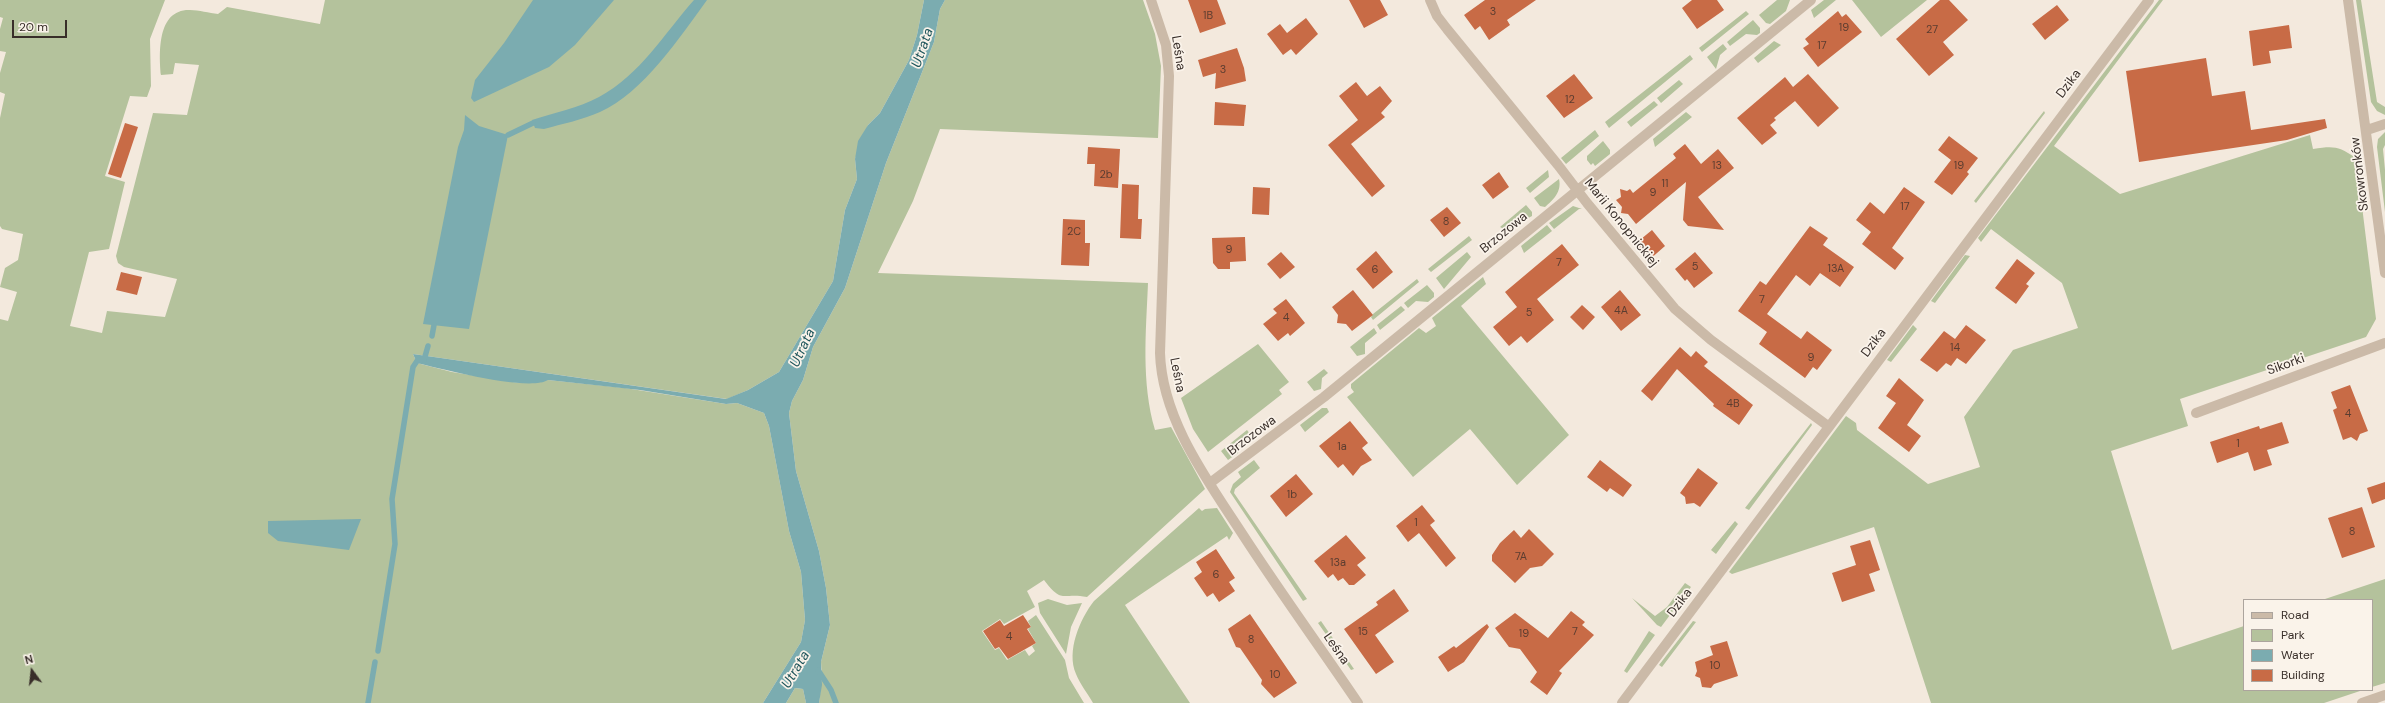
<!DOCTYPE html>
<html>
<head>
<meta charset="utf-8">
<style>
	body { margin:0 }
	#map { position:relative; width:2385px; height:703px; overflow:hidden; background:#f3e9dd; font-family:"DM Sans",sans-serif }
	canvas { display:block }
	.legend { position:absolute; left:2243px; top:599px; width:130px; height:92px; box-sizing:border-box; background:#faf3ea; border:1px solid #aca49d; margin:0; padding:5px 7px; list-style:none; font-size:12px; color:#382e29 }
	.legend li { display:flex; align-items:center; gap:8px; height:20px }
	.legend b { width:20px; border:1px solid #aca49d }
	.north { position:absolute; left:12px; top:651px; width:40px; height:40px; -webkit-text-stroke:3px #faf3ea; paint-order:stroke; rotate:345deg; font-size:11px; font-weight:700; line-height:16px; text-align:center; color:#382e29 }
	.north::after { content:''; display:block; margin:auto; width:14px; height:18px; background:#382e29; clip-path:polygon(50% 0,100% 100%,50% 72%,0 100%) }
	.scale { position:absolute; left:12px; top:20px; width:55px; height:18px; box-sizing:border-box; border:2px solid #382e29; border-top:0; padding-left:5px; font-size:12px; line-height:14px; white-space:nowrap; color:#382e29; -webkit-text-stroke:3px #faf3ea; paint-order:stroke }
</style>
</head>
<body>
<div id="map">
<canvas width="2385" height="703"></canvas>
<ul class="legend">
<li><b style="height:5px;background:#cbbaa8"></b>Road</li>
<li><b style="height:11px;background:#b4c29c"></b>Park</li>
<li><b style="height:11px;background:#7bacb0"></b>Water</li>
<li><b style="height:11px;background:#c86b46"></b>Building</li>
</ul>
<div class="north">N</div>
<div class="scale">20 m</div>
</div>
<script>
const ctx = document.querySelector('canvas').getContext('2d');
ctx.lineJoin = 'round';
function paint(path, color) {
  ctx.fillStyle = color;
  ctx.fill(path, 'evenodd');
}
function trace(path, color, width, dash) {
  ctx.strokeStyle = color;
  ctx.lineWidth = width;
  ctx.lineCap = dash ? 'butt' : 'round';
  ctx.setLineDash(dash || []);
  ctx.stroke(path);
}
function label(font, color, halo, rows, align = 'center') {
  ctx.font = font + ' "DM Sans",sans-serif';
  ctx.lineWidth = 3.5;
  ctx.setLineDash([]);
  ctx.textBaseline = 'middle';
  ctx.strokeStyle = halo;
  ctx.fillStyle = color;
  for (const [text, x, y, turn = 0] of rows) {
    ctx.save();
    ctx.translate(x, y);
    ctx.rotate((+turn || 0) * Math.PI / 180);
    ctx.textAlign = isNaN(turn) ? turn : align;
    if (halo) ctx.strokeText(text, 0, 0);
    ctx.fillText(text, 0, 0);
    ctx.restore();
  }
}
const green = new Path2D(`
	M0 0H165L150 39 151 86 147 97 130 96 105 176 125 182 109 249 89 252 70 326 102 333 107 311 165 317 177 279 124 267 118 263 116 256 153 113 187 115 199 65 175 63 173 74 161 75C159 53 157 9 190 10 199 10 209 13 218 14L227 7 320 24 325 0H924L917 35 909 60 880 113 868 125 855 159 857 179 845 210 833 281 779 372 748 390 727 399 413 354 417 363 452 372 519 383 548 380 625 388 726 404 737 403 764 413 769 426 789 531 801 572 805 620 801 642 763 703H0V319L8 321 17 292 0 287 5 268 18 260 23 234 2 229 0 226V118L5 94 0 92V73L6 52 0 51V29L3 18 0 17Z
	M945 0H1143L1155 34 1161 66 1158 138 940 129 913 201 878 273 1148 283C1146 332 1141 382 1155 430L1171 427 1205 489 1087 597C1062 592 1063 605 1044 580L1027 591 1035 607 1004 624 1000 619 982 631 995 650 999 648 1007 660 1025 650 1029 656 1035 651 1032 646 1036 643 1028 629 1031 627 1028 621 1036 615 1065 660 1069 678 1084 703H819L822 676 821 662 830 625 826 588 819 551 796 471 789 413 792 401 803 380 813 347 845 288 886 163 934 42 940 9Z
	M1777 0H1790L1786 11 1770 24 1766 23 1759 15Z
	M1824 0H1836L1814 18 1811 10Z
	M1852 0H1927L1881 37Z
	M2159 0H2163L2054 146 2120 194 2310 135 2313 149C2334 146 2338 146 2356 158L2376 319 2366 337 2180 399 2188 426 2111 451 2172 650 2244 626V690H2363L2324 703H1931L1874 527 1732 574 1729 572 1846 416 1856 423 1857 430 1928 484 1980 467 1964 417 2013 350 2078 328 2062 283 1991 229 1981 242 1978 238Z
	M2356 0H2361L2377 102 2385 107V115L2377 111 2371 102Z
	M1746 11 1749 14 1702 52 1699 48Z
	M1753 20 1760 28V33L1757 35 1746 34 1730 46 1727 42Z
	M1774 41 1781 45 1758 63 1754 58Z
	M1723 44 1727 49 1720 55 1716 69 1707 57Z
	M1690 55 1693 59 1609 128 1605 122Z
	M1679 80 1683 84 1661 103 1657 98Z
	M1654 101 1658 105 1631 127 1627 122Z
	M2044 111 2045 113 1976 203 1974 201Z
	M1686 112 1692 117 1655 147 1653 139Z
	M1595 130 1599 136 1566 164 1561 158Z
	M2385 132V145L2383 149 2385 170V212L2377 147 2378 139Z
	M1603 141 1610 150V154L1595 166 1593 163 1591 165 1587 160V156Z
	M1548 170 1549 177 1530 193 1526 188Z
	M1559 179C1562 192 1553 200 1545 207L1540 206 1534 198Z
	M1526 205 1532 212V216L1506 230 1500 227Z
	M1573 206 1582 209H1579L1554 229 1549 223Z
	M1547 225 1552 231 1524 253 1521 246Z
	M1469 236 1472 240 1431 272 1428 269Z
	M1467 252 1471 257 1444 289 1436 278Z
	M1965 255 1970 256 1935 303 1931 301Z
	M1483 277 1486 284 1461 306 1569 435 1517 485 1470 429 1413 477 1347 397 1354 392 1351 388V384L1419 328 1426 333 1436 326 1432 318Z
	M1417 279 1419 282 1373 320 1371 317 1373 314Z
	M1427 285 1434 293V297L1428 302 1416 301 1408 308 1404 303Z
	M1401 306 1405 310 1380 330 1377 325Z
	M1913 325 1917 329 1891 362 1887 360Z
	M1374 328 1377 333 1365 343V354L1357 356 1350 347Z
	M1258 344 1289 382 1279 390 1282 394 1208 452 1193 429 1181 398Z
	M1324 369 1328 373 1322 378 1321 389 1314 391 1307 382Z
	M1322 408H1327L1329 412 1305 432 1300 425Z
	M1811 423 1812 425 1749 510 1745 508Z
	M1247 430 1250 434 1240 442 1238 453 1228 460 1221 451Z
	M1254 460 1260 468 1235 489 1234 493 1307 599 1303 601 1230 492 1233 484 1241 477 1238 472Z
	M1199 508 1202 511 1205 509 1217 508 1233 533 1229 540 1227 536 1125 605 1190 703H1093C1088 694 1080 684 1076 674 1066 651 1080 619 1094 601Z
	M1735 521 1738 524 1716 554 1711 550Z
	M2385 579V683L2372 687V600H2322Z
	M1685 583 1691 587 1661 627 1657 625 1632 598 1655 616 1667 607Z
	M1048 599 1067 605 1082 603 1071 627 1066 654 1040 613 1038 603Z
	M1321 621 1354 669 1351 670 1318 623Z
	M1693 621 1696 622 1662 667 1659 665Z
	M1649 631 1655 635 1627 673 1624 671Z
	M795 688 803 689 806 703H786Z`);
const water = new Path2D(`
	M533 0H614L575 45 549 67 474 102 471 98 475 80 504 43Z
	M694 0H707C680 37 643 93 600 112 582 120 562 124 544 129L535 128 532 120C553 113 579 108 599 97 641 74 663 35 694 0Z
	M924 0H945L940 9 934 42 886 163 845 288 813 347 803 380 792 401 789 413 796 471 819 551 826 588 830 625 821 662 822 685 819 703H806L803 689 795 688 786 703H763L801 642 805 620 801 572 789 531 769 426 764 413 737 403 726 404 640 390 548 380C529 392 442 369 417 363L413 354 726 399 748 390 779 372 833 281 845 210 857 179 855 159 858 141 868 125 880 113 909 60 917 35Z
	M465 115 479 126 508 135 469 329 423 324 458 147 464 130Z
	M361 519 349 550 278 541 268 533V521Z`);
const stream = new Path2D(`
	M508 135 533 123
	M432 336 434 325
	M424 360 428 346
	M378 651 395 544 392 499 413 367 417 361 422 360
	M818 670 831 690 836 703
	M368 703 375 662`);
const building = new Path2D(`
	M1188 0H1217L1226 24 1200 33Z
	M1349 0H1380L1388 15 1364 28Z
	M1485 0H1536L1507 20 1510 25 1489 40 1480 26 1475 30 1464 15Z
	M1692 0H1717L1724 10 1697 29 1682 8Z
	M1940 0H1949L1968 20 1943 42 1954 55 1929 76 1896 39Z
	M2057 5 2069 20 2045 40 2032 24Z
	M1838 11 1842 17 1846 14 1862 32 1818 67 1803 48 1809 44 1805 39Z
	M1306 18 1318 34 1296 55 1291 49 1283 55 1267 34 1280 24 1287 33Z
	M2289 25 2292 48 2269 51 2271 63 2253 66 2249 31Z
	M1237 48 1244 68 1246 81 1215 89 1216 73 1203 77 1198 60Z
	M2206 58 2212 96 2245 91 2251 130 2325 119 2327 128 2287 140 2139 162 2126 71Z
	M1574 74 1593 98 1564 118 1546 96Z
	M1808 74 1839 108 1818 127 1795 101 1774 118 1776 120 1770 125 1777 133 1762 145 1737 118 1785 77 1793 87Z
	M1356 82 1367 96 1380 86 1392 101 1381 113 1385 117 1351 144 1385 186 1372 197 1328 145 1358 120 1339 96Z
	M1215 102 1246 105 1244 126 1214 125Z
	M125 123 138 127 121 178 108 174Z
	M1949 136 1978 158 1967 172 1969 174 1952 195 1934 182 1951 160 1938 150Z
	M1685 144 1701 164 1718 149 1734 168 1698 197 1724 230 1688 226 1683 220 1686 182 1636 224 1628 214 1621 213 1622 207 1616 200 1621 197 1620 189 1627 191 1630 189 1633 193 1676 158 1673 154Z
	M1088 147 1120 149 1118 188 1094 186 1095 164H1087Z
	M1499 172 1509 187 1493 199 1482 185Z
	M1122 184 1139 185 1138 219H1142L1141 239 1120 238Z
	M1253 187 1270 188 1269 215 1252 214Z
	M1904 187 1925 202 1892 248 1904 258 1895 270 1862 244 1871 232 1856 220 1870 202 1884 214Z
	M1447 207 1461 223 1444 237 1430 220Z
	M1063 219 1085 220V243H1090L1089 266 1061 265Z
	M1810 226 1828 238 1823 245 1854 267 1840 287 1820 273 1810 286 1796 275 1767 314 1801 339 1807 331 1832 350 1817 370 1813 367 1805 378 1759 344 1767 332 1738 311 1760 281 1766 285Z
	M1652 230 1665 246 1649 260 1635 244Z
	M1245 237 1246 261 1230 262V269H1218L1213 263 1212 238Z
	M1562 244 1579 265 1537 299 1554 320 1527 343 1521 336 1509 346 1493 327 1517 307 1505 292Z
	M1376 251 1393 272 1373 289 1356 269Z
	M1281 252 1295 267 1280 279 1267 264Z
	M1695 252 1713 273 1694 288 1687 279 1685 281 1675 269Z
	M2017 259 2035 273 2026 284 2029 286 2016 304 1995 288Z
	M121 272 142 277 137 295 116 290Z
	M1353 290 1373 315 1352 331 1346 324 1337 323 1338 315 1332 307Z
	M1620 290 1641 315 1621 331 1601 307Z
	M1286 299 1305 323 1290 336 1288 333 1278 341 1263 324 1277 313 1273 309Z
	M1582 305 1595 317 1583 330 1570 317Z
	M1966 325 1986 340 1966 364 1957 358 1951 366 1946 363 1937 372 1920 360 1944 331 1955 339Z
	M1680 347 1691 357 1696 351 1708 362 1704 366 1753 405 1739 425 1713 406 1714 404 1677 369 1652 401 1641 391Z
	M1899 378 1924 400 1907 425 1921 436 1909 452 1878 428 1896 403 1886 396Z
	M2350 385 2368 431 2360 434 2357 441 2351 437 2343 440 2333 410 2337 408 2331 392Z
	M1350 421 1368 443 1362 448 1372 460 1361 466 1353 476 1343 464 1338 468 1319 446Z
	M2282 422 2289 443 2267 450 2272 465 2254 471 2248 452 2217 463 2210 442 2259 426 2260 429Z
	M1600 460 1632 485 1623 497 1610 488 1607 492 1587 477Z
	M1698 468 1718 483 1700 507 1694 503 1686 504 1685 497 1680 493Z
	M1296 474 1313 494 1286 517 1270 496Z
	M2385 482V499L2372 504 2367 488Z
	M1422 505 1435 521 1430 525 1456 558 1446 567 1419 533 1408 542 1396 526Z
	M2362 507 2375 547 2342 558 2328 518Z
	M1529 529 1554 554 1542 566 1530 568 1515 583 1492 561V555L1500 543 1514 530 1521 538Z
	M1346 535 1366 558 1357 565 1366 575 1354 585H1349L1343 578 1338 581 1333 574 1328 578 1314 561Z
	M1870 540 1880 570 1869 574 1875 591 1842 602 1832 573 1856 565 1850 546Z
	M1216 549 1235 578 1229 582 1235 591 1219 602 1213 593 1207 597 1194 578 1202 572 1196 562Z
	M1394 589 1409 611 1375 635 1394 662 1376 674 1344 629 1378 605 1376 602Z
	M1571 611 1585 622 1582 625 1594 635 1559 671 1562 673 1547 695 1530 682 1537 672 1520 649 1509 647 1495 628 1515 613 1548 638Z
	M1250 614 1297 683 1274 698 1261 684 1262 680 1240 648 1236 647 1228 629Z
	M1023 615 1031 627 1027 629 1036 643 1008 659 999 647 995 649 983 631 1000 620 1004 626Z
	M1487 624 1489 627 1464 662 1448 672 1438 657 1454 646 1456 648Z
	M1727 641 1738 676 1714 684 1711 688 1702 687 1700 678 1695 676 1697 671 1695 662 1713 655 1710 646Z`);
const minor = new Path2D(`
	M1151 0 1166 45 1169 76 1160 353C1162 420 1208 481 1243 535 1280 592 1320 647 1358 703
	M1430 0 1437 16 1447 29 1558 165 1587 203 1675 309 1711 340 1828 426
	M2348 0 2385 273
	M2367 130 2385 124
	M2196 413 2385 343
	M1210 483 1324 397 1811 0
	M1622 703 2149 0
	M2362 703 2385 695`);
const numberNames = [
	["3",1493,12],
	["1B",1208,16],
	["19",1844,28],
	["27",1932,30],
	["17",1822,46],
	["3",1223,70],
	["12",1570,100],
	["13",1717,166],
	["19",1959,166],
	["2b",1106,175],
	["11",1665,184],
	["9",1653,193],
	["17",1905,207],
	["8",1446,222],
	["2C",1074,232],
	["9",1229,250],
	["7",1559,263],
	["5",1695,267],
	["13A",1836,269],
	["6",1375,270],
	["7",1762,300],
	["4A",1621,311],
	["5",1529,313],
	["4",1286,318],
	["14",1955,348],
	["9",1811,358],
	["4B",1733,404],
	["4",2348,414],
	["1",2238,444],
	["1a",1342,447],
	["1b",1292,495],
	["1",1416,523],
	["8",2352,532],
	["7A",1521,557],
	["13a",1338,563],
	["6",1216,575],
	["15",1363,632],
	["7",1575,632],
	["19",1524,634],
	["4",1009,637],
	["8",1251,640],
	["10",1715,666],
	["10",1275,675]
];
const streetNames = [
	["Leśna",1178,53,81],
	["Dzika",2069,84,-53],
	["Skowronków",2360,174,-97],
	["Marii Konopnickiej",1621,223,51],
	["Brzozowa",1504,233,-39],
	["Dzika",1874,343,-53],
	["Sikorki",2286,365,-20],
	["Leśna",1177,375,79],
	["Brzozowa",1252,436,-37],
	["Dzika",1680,603,-53],
	["Leśna",1336,649,55]
];
const waterNames = [
	["Utrata",923,48,-71],
	["Utrata",803,348,-65],
	["Utrata",796,670,-59]
];
paint(green, '#b4c29c');
paint(water, '#7bacb0');
trace(stream, '#7bacb0', 5.5);
paint(building, '#c86b46');
trace(minor, '#cbbaa8', 10);
label('11px', '#5c3d30', null, numberNames);
label('13px', '#382e29', '#faf3ea', streetNames);
label('italic 14px', '#1d545a', '#faf3ea', waterNames);
</script>
</body>
</html>
